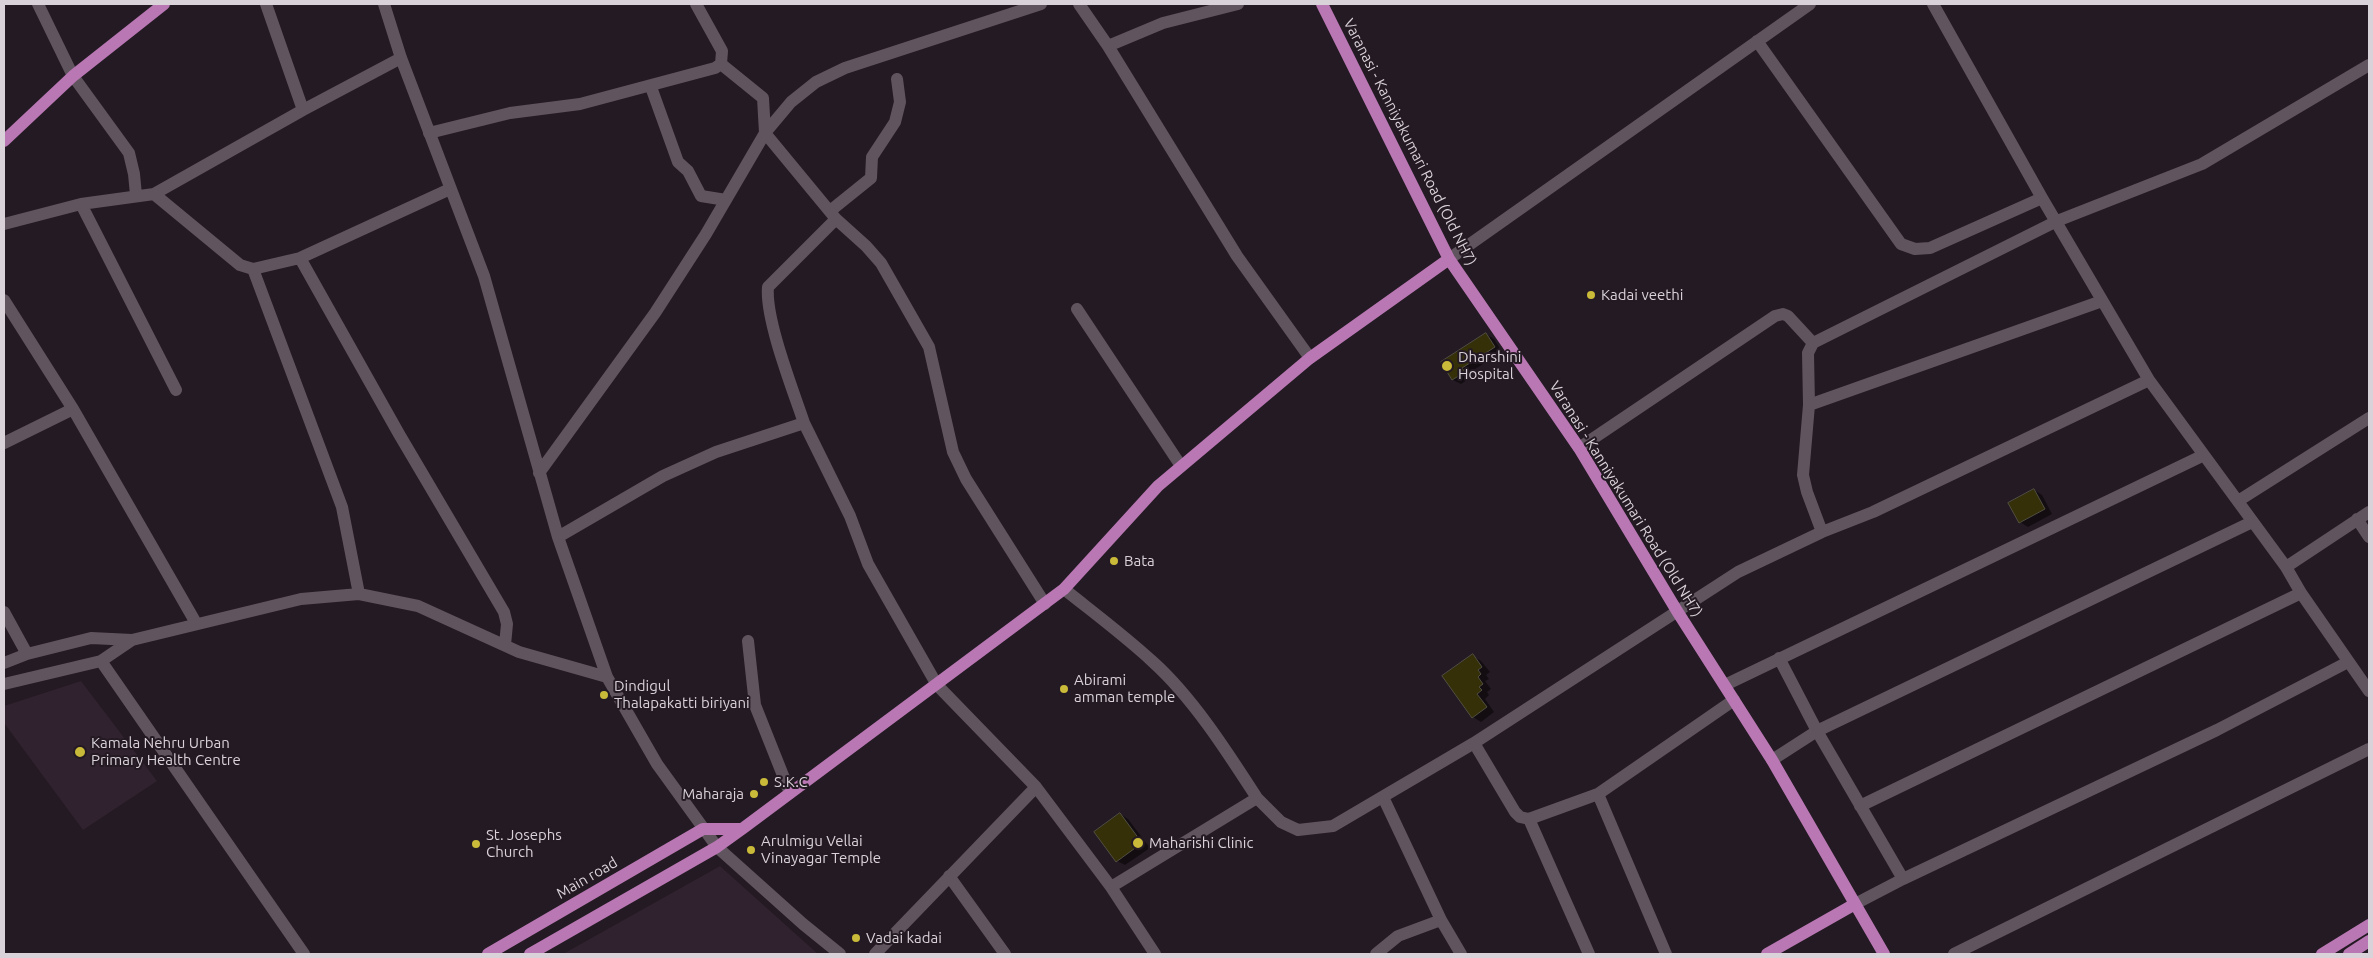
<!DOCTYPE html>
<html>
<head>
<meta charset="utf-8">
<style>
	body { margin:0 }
	#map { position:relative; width:2373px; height:958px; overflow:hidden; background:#241a23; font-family:Ubuntu,sans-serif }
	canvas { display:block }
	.frame { position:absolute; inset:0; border:5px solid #d9d2d8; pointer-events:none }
</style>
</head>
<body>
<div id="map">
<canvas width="2373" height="958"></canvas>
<div class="frame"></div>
</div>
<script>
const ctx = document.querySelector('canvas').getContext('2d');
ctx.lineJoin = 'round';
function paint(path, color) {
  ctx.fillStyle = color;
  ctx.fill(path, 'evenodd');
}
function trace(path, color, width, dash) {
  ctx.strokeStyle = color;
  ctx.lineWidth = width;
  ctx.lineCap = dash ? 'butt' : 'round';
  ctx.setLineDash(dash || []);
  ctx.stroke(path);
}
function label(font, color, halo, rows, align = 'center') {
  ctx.font = font + ' Ubuntu,sans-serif';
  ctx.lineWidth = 4;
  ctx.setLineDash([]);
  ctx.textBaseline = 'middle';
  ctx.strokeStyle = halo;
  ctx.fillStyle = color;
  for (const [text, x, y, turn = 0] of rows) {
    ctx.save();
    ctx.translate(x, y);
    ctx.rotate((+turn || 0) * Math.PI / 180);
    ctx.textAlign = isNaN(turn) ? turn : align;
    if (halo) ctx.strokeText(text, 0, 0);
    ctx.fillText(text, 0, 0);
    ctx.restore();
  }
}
const built = new Path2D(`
	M81 681 157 781 83 830 4 723V706Z
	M720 866 818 954H563Z`);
const shadow = new Path2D(`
	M1486 334 1494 339 1502 352 1469 373 1472 377 1461 384 1453 380 1442 363Z
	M2034 490 2042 495 2052 514 2028 527 2020 522Z
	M1473 656 1481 661 1490 672 1486 675 1489 679 1485 681 1491 689 1487 692 1489 695 1485 699 1494 712 1481 722 1473 717Z
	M1120 814 1128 819 1150 848 1125 865 1117 861Z`);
const building = new Path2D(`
	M1486 333 1495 347 1462 368 1465 372 1452 380 1441 362Z
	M2034 489 2045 509 2019 523 2008 503Z
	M1473 654 1482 667 1478 670 1481 674 1478 677 1483 684 1479 687 1482 690 1477 694 1487 707 1472 718 1442 676Z
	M1120 813 1142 843 1116 862 1094 832Z`);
const minor = new Path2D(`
	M38 4 73 76 129 153 134 174 136 195
	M266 4 303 110
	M384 4 401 58 484 276 558 537 607 677 657 764 717 847 803 924 840 954
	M1079 4 1108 46 1237 256 1310 358
	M1933 4 2042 198 2149 380 2286 567 2301 593 2369 691
	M1757 41 1901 244 1915 249 1930 248 2042 198
	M1108 46 1163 23 1238 4
	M721 64 763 98 765 133 836 219 866 246 881 263 929 347 953 452 966 479 1045 604
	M651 87 678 162 688 171 701 196 726 200
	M429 133 510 113 580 104 715 68 721 64 722 51 696 4
	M154 194 303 110 401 58
	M81 204 176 390
	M830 211 871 178 872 157 895 122 900 102 897 79
	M4 224 81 204 154 194 240 265 253 269 300 258 450 189
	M300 258 399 434 504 612 507 624 505 645
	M1449 259 1810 4
	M253 269 342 507 359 594
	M4 300 73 409 196 623
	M1077 309 1181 466
	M1809 405 2102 301
	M804 423C793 390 765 319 768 287L836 219
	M4 443 73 409
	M1579 448 1775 316 1783 314 1788 316 1813 343
	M539 473 655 313 706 234 765 133 791 102 816 82 845 68 1041 4
	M2238 501 2369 418
	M2357 519 2369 537
	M1822 532 1807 492 1803 475 1809 405 1808 353 1813 343 2057 221 2202 164 2369 65
	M558 537 663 476 716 452 804 423 850 516 868 564 937 685 1036 787 1111 887 1155 954
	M2286 567 2369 512
	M1064 589C1094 613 1125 636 1153 662 1193 698 1228 753 1257 798
	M4 612 27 654
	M748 641 755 705 790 793
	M1779 658 1817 731 1903 879
	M101 661 304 954
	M4 663 27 654 91 638 132 640 301 599 359 594 418 606 519 652 607 677
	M4 684 101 661 132 640
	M1725 685 2204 455
	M1474 743 1515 812 1520 817 1529 819 1598 794 1734 700
	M1772 760 1817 731 2252 522
	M1598 794 1666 954
	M1383 797 1441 920 1461 954
	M1860 806 2301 593
	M1529 819 1589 954
	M949 876 1005 954
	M1111 887 1257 798 1281 822 1298 830 1333 826 1474 743 1738 572 1822 532 1873 512 2149 380
	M1855 904 1903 879 2217 730 2348 662
	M875 954 1036 787
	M1376 954 1398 936 1441 920
	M1954 954 2369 749`);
const major = new Path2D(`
	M1322 4 1449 259 1579 448 1677 611 1772 760 1884 954
	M4 141 73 76 164 4
	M488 954 703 829H742L1064 589 1158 486 1310 358 1449 259
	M530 954 717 847 742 829
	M1767 954 1855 904
	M2322 954 2369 925
	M2349 954 2369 941`);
const markers = [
	[1591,295,5,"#caba39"],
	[1447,366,6,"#caba39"],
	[1114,561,5,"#caba39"],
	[1064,689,5,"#caba39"],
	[604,695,5,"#caba39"],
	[80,752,6,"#caba39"],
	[764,782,5,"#caba39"],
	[754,794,5,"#caba39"],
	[1138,843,6,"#caba39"],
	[476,844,5,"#caba39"],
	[751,850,5,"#caba39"],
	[856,938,5,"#caba39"]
];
const streetNames = [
	["Varanasi - Kanniyakumari Road (Old NH7)",1410,142,63],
	["Varanasi - Kanniyakumari Road (Old NH7)",1626,499,58],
	["Main road",587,878,-30]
];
const poiNames = [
	["Kadai veethi",1601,295],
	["Dharshini",1458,357],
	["Hospital",1458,374],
	["Bata",1124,561],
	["Abirami",1074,680],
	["amman temple",1074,697],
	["Dindigul",614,686],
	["Thalapakatti biriyani",614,703],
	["Kamala Nehru Urban",91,743],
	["Primary Health Centre",91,760],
	["S.K.C",774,782],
	["Maharaja",744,794,"right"],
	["St. Josephs",486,835],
	["Church",486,852],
	["Arulmigu Vellai",761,841],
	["Vinayagar Temple",761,858],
	["Maharishi Clinic",1149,843],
	["Vadai kadai",866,938]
];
paint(built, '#30222e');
paint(shadow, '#0007');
paint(building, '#353007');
trace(building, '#504f41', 1);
trace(minor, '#60545e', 12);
trace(major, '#b977b4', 12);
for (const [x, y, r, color] of markers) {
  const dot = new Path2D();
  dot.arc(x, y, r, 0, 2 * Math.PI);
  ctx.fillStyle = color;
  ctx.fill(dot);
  trace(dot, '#241a23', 2);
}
label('15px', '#d9d2d8', '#241a23', streetNames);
label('15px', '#d9d2d8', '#241a23', poiNames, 'left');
</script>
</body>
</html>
